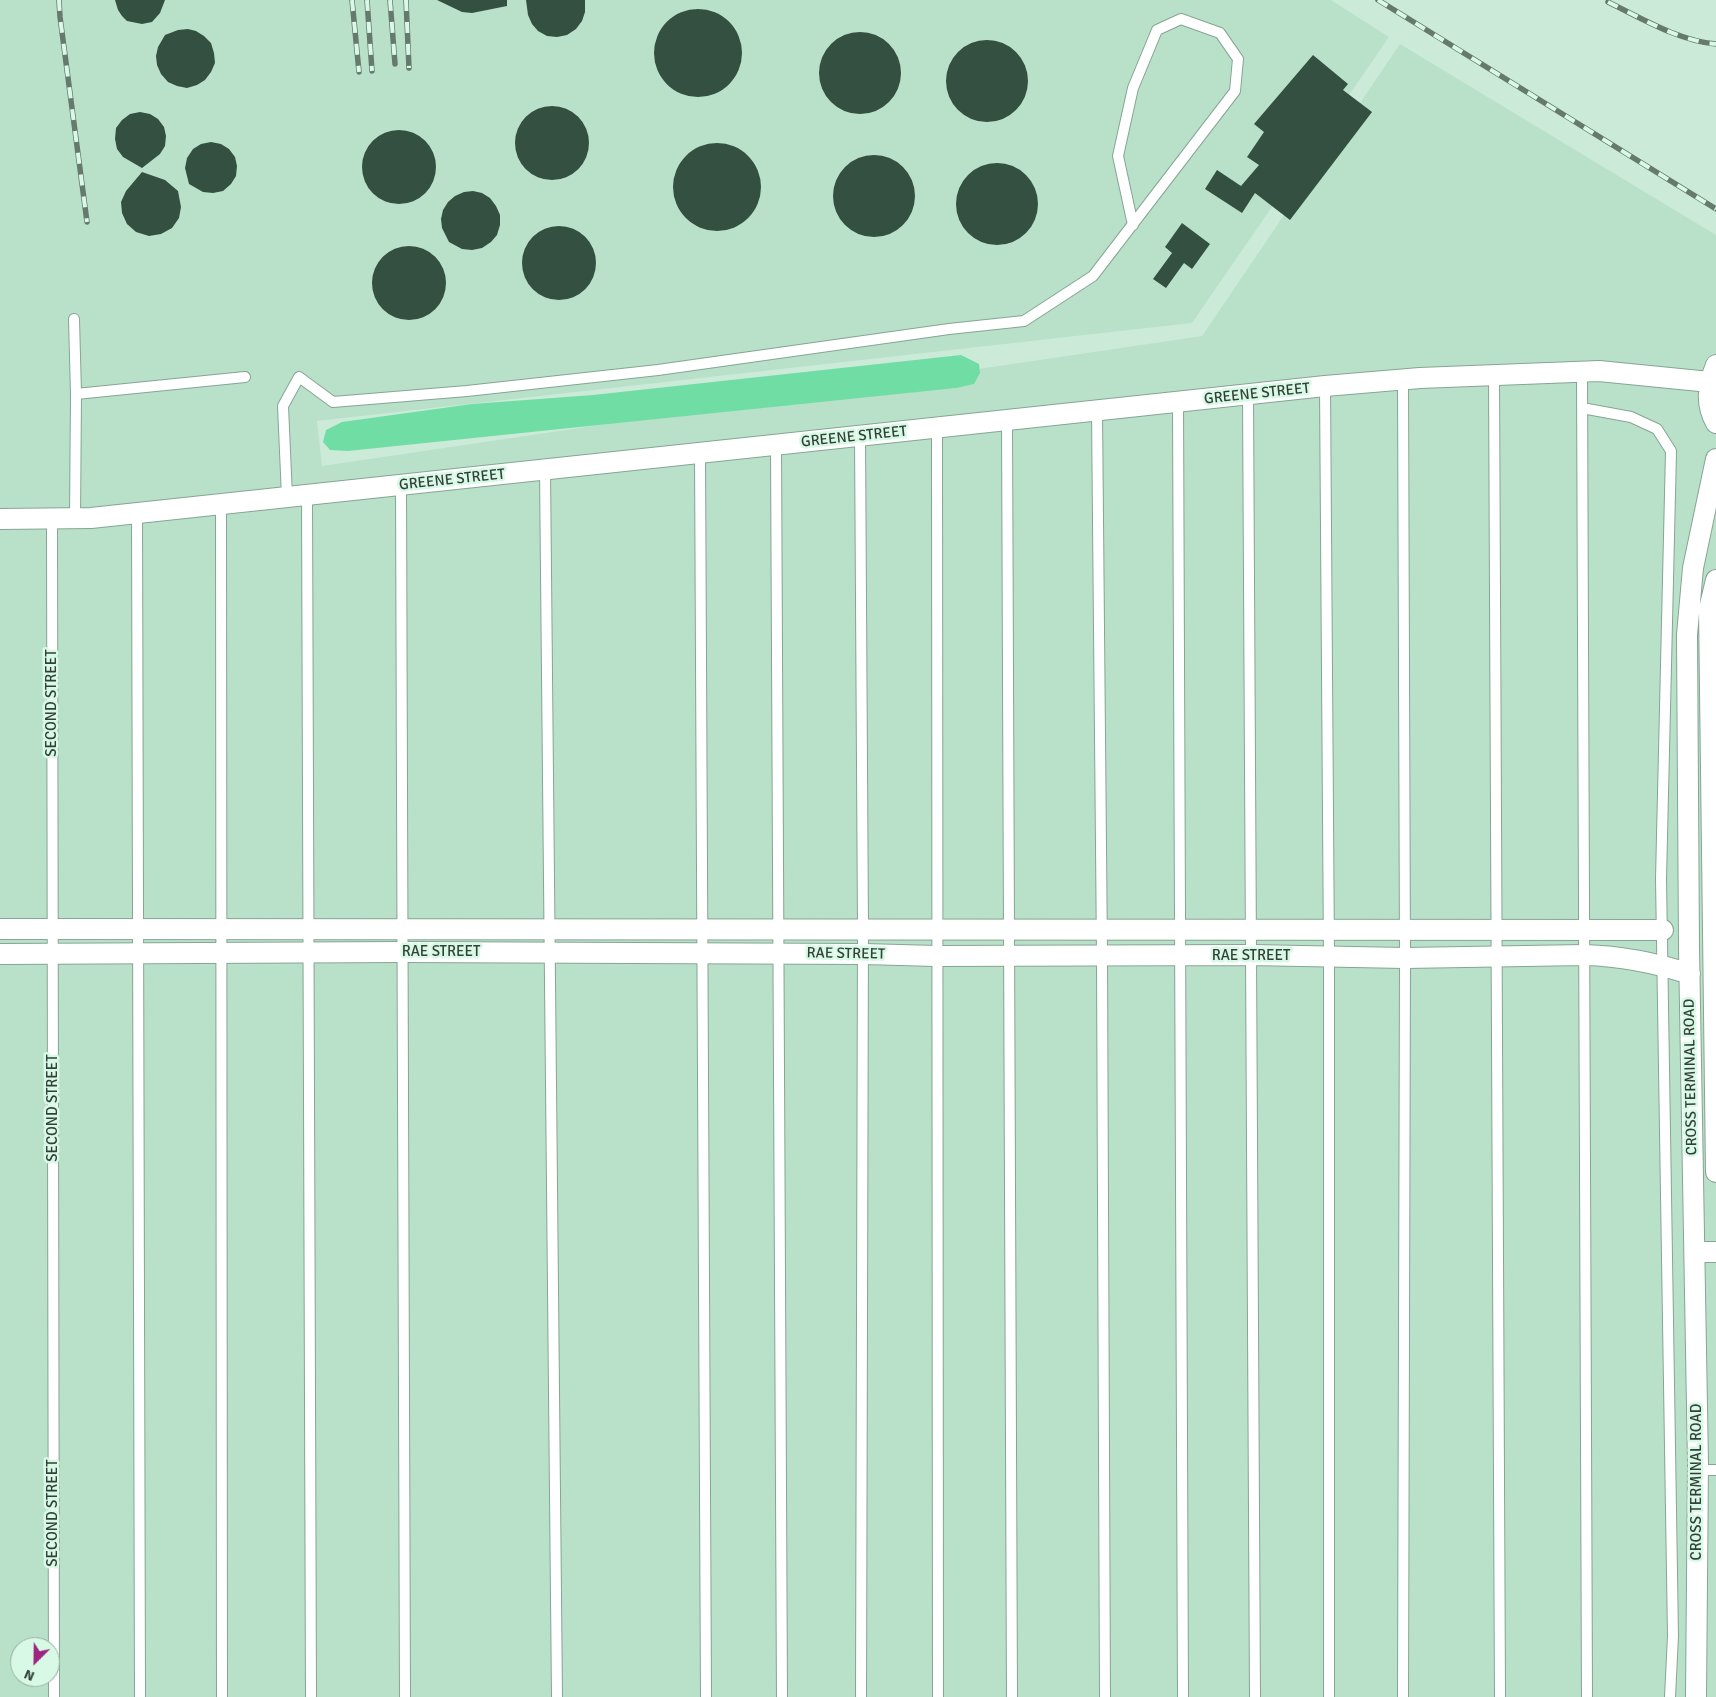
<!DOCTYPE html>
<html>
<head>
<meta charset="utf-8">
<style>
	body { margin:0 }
	#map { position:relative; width:1716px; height:1697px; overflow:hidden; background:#cbebd8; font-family:Signika,sans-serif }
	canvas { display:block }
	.north { position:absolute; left:10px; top:1637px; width:50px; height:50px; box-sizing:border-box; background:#d8f9e5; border:1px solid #96afa0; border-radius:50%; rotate:203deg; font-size:14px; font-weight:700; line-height:20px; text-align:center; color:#334038 }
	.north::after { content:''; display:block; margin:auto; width:18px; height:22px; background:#9b2580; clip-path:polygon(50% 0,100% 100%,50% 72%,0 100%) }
</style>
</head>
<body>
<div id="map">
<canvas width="1716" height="1697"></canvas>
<div class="north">N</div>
</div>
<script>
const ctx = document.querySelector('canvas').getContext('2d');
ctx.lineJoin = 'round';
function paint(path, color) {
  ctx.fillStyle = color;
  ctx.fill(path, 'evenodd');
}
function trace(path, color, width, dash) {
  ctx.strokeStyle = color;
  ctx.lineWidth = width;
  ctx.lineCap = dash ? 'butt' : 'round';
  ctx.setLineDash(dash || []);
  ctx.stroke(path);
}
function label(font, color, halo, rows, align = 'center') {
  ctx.font = font + ' Signika,sans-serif';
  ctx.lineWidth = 5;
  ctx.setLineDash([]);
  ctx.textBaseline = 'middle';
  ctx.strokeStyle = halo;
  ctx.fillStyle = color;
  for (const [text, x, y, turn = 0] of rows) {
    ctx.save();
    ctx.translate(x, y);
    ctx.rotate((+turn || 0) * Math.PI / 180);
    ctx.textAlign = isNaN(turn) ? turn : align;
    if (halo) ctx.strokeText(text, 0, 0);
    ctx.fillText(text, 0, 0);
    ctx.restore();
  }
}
const built = new Path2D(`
	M0 0H1331L1389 37 1192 323 317 421 322 466 1202 336 1400 44 1716 235V1697H0ZM20 1647H50V1677H20Z`);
const water = new Path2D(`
	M961 355 979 364 980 373 974 384 956 388 348 451 330 450 323 442 326 430 342 422 472 404 593 395Z`);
const building = new Path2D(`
	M115 0H165L160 13 152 22 142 24 127 21 122 16 118 10Z
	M437 0H507V6L472 13 462 12Z
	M526 0H585V12L582 21 576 29 567 35 557 37 547 36 538 31 532 24 528 15Z
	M654 53a44 44 0 1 1 88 0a44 44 0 1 1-88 0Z
	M188 29 196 31 204 36 211 43 214 53 215 63 211 72 205 80 197 85 187 88 177 86 168 82 161 74 157 65 156 56 158 47 165 35 178 30Z
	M819 73a41 41 0 1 1 82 0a41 41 0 1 1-82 0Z
	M946 81a41 41 0 1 1 82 0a41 41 0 1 1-82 0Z
	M1313 55 1348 84 1343 90 1372 112 1290 220 1255 193 1242 213 1205 189 1217 170 1241 186 1259 165 1247 157 1264 132 1254 124Z
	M515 143a37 37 0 1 1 74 0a37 37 0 1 1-74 0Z
	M140 112 150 114 158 119 164 127 166 136 165 146 160 154 142 168 123 157 117 149 115 139 116 128 122 120 130 114Z
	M362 167a37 37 0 1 1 74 0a37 37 0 1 1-74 0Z
	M211 142 221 144 229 149 235 157 237 166 236 176 231 184 223 191 213 193 203 192 189 184 185 168 187 158 193 149 201 144Z
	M673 187a44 44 0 1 1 88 0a44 44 0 1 1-88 0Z
	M833 196a41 41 0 1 1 82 0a41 41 0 1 1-82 0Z
	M956 204a41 41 0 1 1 82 0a41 41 0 1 1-82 0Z
	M142 172 165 180 178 191 181 207 179 218 172 228 161 234 149 236 136 232 127 224 122 213 121 202 126 191Z
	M473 191 482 193 490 198 496 206 500 215V225L497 235 491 242 482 248 472 250 462 249 449 242 442 228 441 219 443 210 448 202 455 196 464 192Z
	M1182 223 1210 244 1192 269 1184 263 1166 288 1153 279 1172 253 1165 247Z
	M522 263a37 37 0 1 1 74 0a37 37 0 1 1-74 0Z
	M372 283a37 37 0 1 1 74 0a37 37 0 1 1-74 0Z`);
const service = new Path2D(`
	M74 319 76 394 75 518
	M1582 372 1587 1697
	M1494 375 1500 1697
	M1403 380 1405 958 1403 1697
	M1325 386 1329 956V1697
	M76 394 245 377
	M1248 395 1255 1697
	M1178 402 1183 1697
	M1582 408 1631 417 1657 429 1671 451 1661 879 1673 1636 1670 1697
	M1097 411 1102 955 1105 1697
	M1007 420 1012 1697
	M937 428 938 1697
	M860 436 863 929 861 1697
	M776 445 782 1697
	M700 453 706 1697
	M545 470 557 1697
	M401 485 405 1697
	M307 495 311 1697
	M287 497 283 406 299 377 333 402 467 391 658 370 949 329 1024 321 1093 276 1235 91 1238 59 1220 33 1181 19 1157 30 1133 88 1118 156 1133 225
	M221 504 222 1697
	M137 513 140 1697
	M52 518 54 1697
	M1698 1470H1716`);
const minor = new Path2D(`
	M1716 365C1708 385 1705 404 1716 423
	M0 519 91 518 1325 386 1420 378 1599 371 1710 382
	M1716 580 1709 609 1716 1172
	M0 929 1663 930
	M0 954 402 952 863 954 937 956 1250 955 1405 958 1585 955C1620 956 1656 963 1690 974
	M1695 1252H1716
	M1696 1697 1698 1464 1689 949 1687 635 1693 568 1716 459`);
const rail = new Path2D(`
	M59 0 60 17 87 222
	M352 0 359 72
	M367 0 372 71
	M390 0 395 64
	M406 0 409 68
	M1378 0 1716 209
	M1608 2C1641 18 1679 41 1716 44`);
const streetNames = [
	["GREENE STREET",1257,394,-6],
	["GREENE STREET",854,437,-6],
	["GREENE STREET",452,480,-6],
	["SECOND STREET",52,703,-90],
	["RAE STREET",441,952],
	["RAE STREET",846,954,1],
	["RAE STREET",1251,956],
	["CROSS TERMINAL ROAD",1691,1077,-91],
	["SECOND STREET",53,1108,-90],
	["CROSS TERMINAL ROAD",1697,1482,-90],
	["SECOND STREET",53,1513,-90]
];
paint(built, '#b9e1ca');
paint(water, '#70dda5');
paint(building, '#345040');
trace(service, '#86a593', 12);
trace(minor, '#86a593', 22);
trace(service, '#fff', 10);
trace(minor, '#fff', 20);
trace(rail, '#66796d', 5.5);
trace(rail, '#d8f9e5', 4, [11]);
label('15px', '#334038', '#d8f9e5', streetNames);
</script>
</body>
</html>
